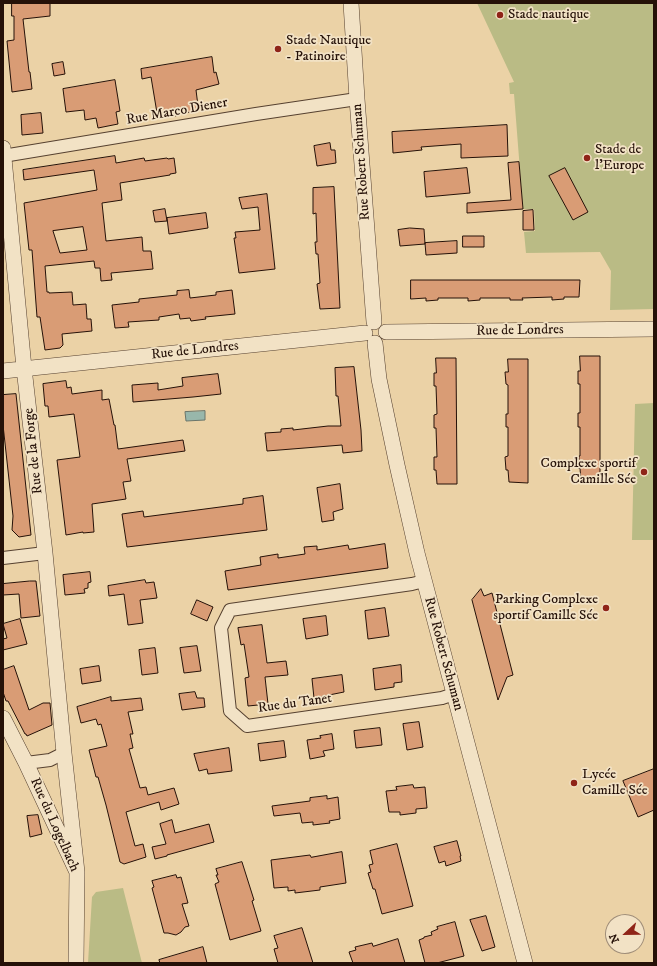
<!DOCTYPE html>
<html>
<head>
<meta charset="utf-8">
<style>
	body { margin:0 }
	#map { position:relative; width:657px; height:966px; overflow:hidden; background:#ebd2a6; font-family:"IM FELL DW Pica",serif }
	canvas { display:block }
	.frame { position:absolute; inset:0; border:4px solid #251108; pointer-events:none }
	.north { position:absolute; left:605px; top:914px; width:40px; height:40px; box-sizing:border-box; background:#f2e2c5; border:1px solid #a08e79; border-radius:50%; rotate:248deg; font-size:11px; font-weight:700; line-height:16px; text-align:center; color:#251108 }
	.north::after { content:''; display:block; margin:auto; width:14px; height:18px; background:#8f2418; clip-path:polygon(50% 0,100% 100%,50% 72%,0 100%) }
</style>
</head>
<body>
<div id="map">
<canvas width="657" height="966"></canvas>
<div class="frame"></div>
<div class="north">N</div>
</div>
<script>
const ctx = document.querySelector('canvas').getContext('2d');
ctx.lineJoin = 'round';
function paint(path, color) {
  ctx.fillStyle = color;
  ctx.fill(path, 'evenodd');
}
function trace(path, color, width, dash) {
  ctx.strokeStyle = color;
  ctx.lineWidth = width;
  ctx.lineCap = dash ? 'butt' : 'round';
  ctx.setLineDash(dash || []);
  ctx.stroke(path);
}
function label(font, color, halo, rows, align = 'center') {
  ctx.font = font + ' "IM FELL DW Pica",serif';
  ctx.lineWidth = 3.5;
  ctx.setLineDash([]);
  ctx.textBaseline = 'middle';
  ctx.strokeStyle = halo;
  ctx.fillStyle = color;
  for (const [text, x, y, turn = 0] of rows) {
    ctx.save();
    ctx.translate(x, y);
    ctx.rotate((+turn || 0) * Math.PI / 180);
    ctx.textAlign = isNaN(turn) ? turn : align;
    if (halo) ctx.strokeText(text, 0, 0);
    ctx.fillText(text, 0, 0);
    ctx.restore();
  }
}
const green = new Path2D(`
	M477 3H654V309L610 310 611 271 600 252 526 253 524 232 535 231 534 209H523L514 94H510L509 83 514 82Z
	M654 403V540H632L635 404Z
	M123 888 142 963H88L92 897 96 892Z`);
const water = new Path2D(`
	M205 411V420L186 421 185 412Z`);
const building = new Path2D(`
	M12 3H50V16L23 19 29 72H30L32 89 12 92 7 41 14 40V16H12Z
	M212 57 214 73 216 72 219 84 196 90 198 106H197V110L175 116V114L160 117V113H157L151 77 142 79 141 69Z
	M63 62 65 74 54 76 52 64Z
	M115 80 120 111 116 112 118 124 98 128 96 118 85 120 84 110 66 112 63 89Z
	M41 113 43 133 22 135 21 115Z
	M507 125 508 156 461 158V144L421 147 422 150 393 153 392 132Z
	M330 143 331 150H335L336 163 317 166 314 146Z
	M115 156 116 163 144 158 145 161 167 158 168 159 174 158 176 173 170 174V175L120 183 122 200 102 203 106 241 142 237 143 251H151L153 269 111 273 112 280 101 281 100 268H95L94 261 45 266 47 292H49V293L72 292 73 305 86 304 87 319H91L92 331 62 334 63 345 60 348 45 350 40 317H37L32 250H29L24 203 97 190 94 170 24 180 23 170ZM83 227 87 250 60 253 53 231Z
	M519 162 523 209 467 213V203L511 200 508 163Z
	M467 168 470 193 426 197 424 172Z
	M565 168 588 212 573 220 549 176Z
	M334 187 340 308 320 309 317 284 320 283 318 254H316L315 242H317L316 213 313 214V188Z
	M267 194 275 269 239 273 234 238H236L235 232 260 230 258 207 242 209 239 198Z
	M165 209 167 221 155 222 153 211Z
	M533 210 534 230H523V211Z
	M206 213 208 228 169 234 167 218Z
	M410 228 424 229 425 244 400 246 398 230Z
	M463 236H484V247H463Z
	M457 241V253L426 255 425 243Z
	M411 280H580L579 297H564V299L552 300V297L522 298 523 300H510V298H480V300L468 301V298H438V300L426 301V298L411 299Z
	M189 290 190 298 216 295V292L232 290 235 314 205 317 206 319 191 321 190 318 180 319 179 314 159 317V320L128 322 129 327 115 328 112 305 139 302V299L177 295V291Z
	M580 356H600V483H581L580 468 579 469V456H580V427H578V413H580V384H578V371H580Z
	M436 358H456L457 484H437L436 470H434V457H437L436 428H434V415L437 414 436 386H434V373H436Z
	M508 359H528V483L509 482 508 470H506L505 457 508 456V427H506V414H508V385L506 384 505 372H508Z
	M354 367 361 430 362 451 343 453 342 445 267 451 265 433 281 432V429L293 428V430L328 426H341L338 396H336L335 368Z
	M218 374 221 394 193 397 133 402 132 385 158 383V390L183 386 182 378Z
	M66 381 67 388 71 387 72 394 102 390V400L109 399 114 425H115L118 449 183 440 185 451 127 459 131 481 123 482 126 499 92 504 94 532 83 533V532L66 535 57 460 80 457 74 414 49 417 48 406H45L43 384Z
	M16 394 31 535 19 537 12 530 13 516 3 425V395Z
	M340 484 343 509 333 512 334 520 322 522 317 488Z
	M263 496 267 530 127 547 122 514 143 511 144 517 243 504V499Z
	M385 544 388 568 228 590 225 571 261 565 260 557 278 554V558L305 554 304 547 317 546V550L348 545 349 549Z
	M90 572 91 582 88 583V588L84 589 85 593 65 595 63 575Z
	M145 580 146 583 154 582 157 598 140 600 143 623 128 625 124 594 109 596 108 586Z
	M30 581H36L40 616 21 618 19 594 3 595V584Z
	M481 589 484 596 492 593 513 675 507 677 498 700 472 600Z
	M197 600 213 607 207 621 191 614Z
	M385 608 389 636 368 639 365 611Z
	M326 616 328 635 306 639 303 619Z
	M20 619 27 644 3 650V639L7 638 3 624Z
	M262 625 267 663 286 661 288 675 265 677 268 704 248 706 245 678 249 677 244 644 241 645 238 628Z
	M197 646 201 671 184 673 180 648Z
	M155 648 158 673 142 675 139 650Z
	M401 665 402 682 394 683V687L375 690 373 669Z
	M14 666 29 710 43 703H50L52 725 27 736 26 734H25L8 701H6L3 692V670Z
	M99 666 101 681 82 684 80 669Z
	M342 675 344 692 314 698 312 679Z
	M195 692 197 698H204L205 707 182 710 179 694Z
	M111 697V701L141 698 143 710 128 712 133 734H130L133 748 129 749 140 788 146 787 148 795 174 788 179 804 161 810 159 802 126 812 135 846 143 844 146 857 124 864 120 862 106 805 98 777H96L89 750 107 746 101 724 98 725 96 719 81 723 77 707Z
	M419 722 423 747 407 750 403 724Z
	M380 728 382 745 356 748 354 731Z
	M332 734 334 749 323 751 325 756 310 759 307 740 321 738 320 736Z
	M284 741 286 757 260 761 258 744Z
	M229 748 232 771 208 774 207 769 199 771 194 754Z
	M654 769V810L638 817 623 781Z
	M413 785 414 788 425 787 427 808 416 809V813L400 815V812H389L386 791 397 790 396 787Z
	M327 796V799L338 797 340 819 329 821 330 823 313 825V822L302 823 300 813 274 816 272 806 310 801V798Z
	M38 815 42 834 30 837 27 816Z
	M172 820 175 833 209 824 214 842 167 855V856L155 859 152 847 166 844 160 824Z
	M457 841 461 856H460L461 861 446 866 445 861 439 863 434 847Z
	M397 844 413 906 382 914 375 889H373L368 873 371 872 369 865 373 864 370 851Z
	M342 852 346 883 320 887V890L295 893V890L288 891V887L274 888 271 860 310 855 311 857Z
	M242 862 254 900 252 901 261 931 230 940 215 884 219 882 216 875H218L216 869Z
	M176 875 177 878 181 877 188 903 182 904 189 926 185 927 181 932 176 935 168 933H164L152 888 154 887 152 881Z
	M486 916 495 947 482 951 470 920Z
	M455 922 464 956 437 963H425L419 940 424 938V937L432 935 431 932 438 929 437 927Z
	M302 928 313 963H278L274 949 278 948 274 936Z
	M398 939 405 963H353L349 952 356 950 355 947 372 943 373 946Z
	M203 947 207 963H160L159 960Z`);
const minor = new Path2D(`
	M3 156 256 114 357 99
	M3 558 45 553
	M424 581 412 584 230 610 221 628 230 711 247 726 442 698 454 694
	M26 763 50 760 64 753`);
const tertiary = new Path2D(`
	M351 3 357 99 374 322
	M3 148 24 368 45 553 64 753 77 872
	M386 332 654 329
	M375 343 379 379 397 465 417 553 525 963
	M3 371 365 333
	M3 718 26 763 77 872 76 963`);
const markers = [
	[500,15,4,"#8f2418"],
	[278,49,4,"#8f2418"],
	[587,158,4,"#8f2418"],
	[644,472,4,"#8f2418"],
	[606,608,4,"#8f2418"],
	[574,783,4,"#8f2418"]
];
const poiNames = [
	["Stade nautique",508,15],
	["Stade Nautique",286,41],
	["- Patinoire",286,57],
	["Stade de",595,150],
	["l'Europe",595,166],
	["Complexe sportif",636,464,"right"],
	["Camille Sée",636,480,"right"],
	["Parking Complexe",598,600,"right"],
	["sportif Camille Sée",598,616,"right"],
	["Lycée",582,775],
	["Camille Sée",582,791]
];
const streetNames = [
	["Rue Marco Diener",177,112,-10],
	["Rue Robert Schuman",362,162,-94],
	["Rue de Londres",520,331,-1],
	["Rue de Londres",195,351,-6],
	["Rue de la Forge",34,451,-96],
	["Rue Robert Schuman",443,654,75],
	["Rue du Tanet",295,704,-8],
	["Rue du Logelbach",54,825,66]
];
paint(green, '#babb85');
paint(water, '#98b7ab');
trace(water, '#6a756a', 1);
paint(building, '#d99c75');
trace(building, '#251108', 1);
trace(minor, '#564130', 14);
trace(tertiary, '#564130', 16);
trace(minor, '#f2e2c5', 12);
trace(tertiary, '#f2e2c5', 15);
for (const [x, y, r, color] of markers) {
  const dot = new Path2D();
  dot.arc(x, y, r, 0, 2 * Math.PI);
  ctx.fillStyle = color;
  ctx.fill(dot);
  trace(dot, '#f2e2c5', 1.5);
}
label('14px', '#251108', '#f2e2c5', poiNames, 'left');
label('14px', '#251108', '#f2e2c5', streetNames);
</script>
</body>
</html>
